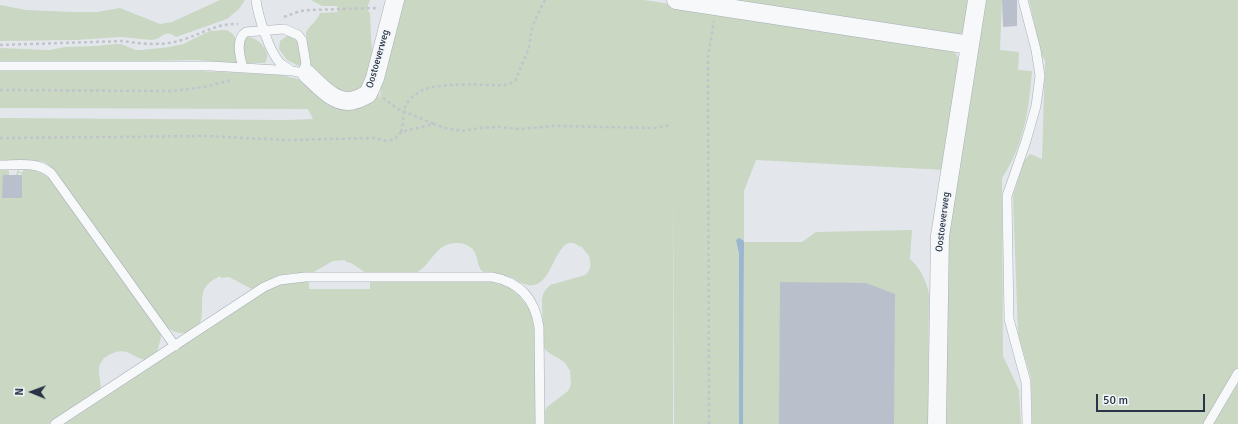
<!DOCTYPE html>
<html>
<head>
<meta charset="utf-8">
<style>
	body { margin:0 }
	#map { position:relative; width:1238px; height:424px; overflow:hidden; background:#e3e7ec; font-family:Signika,sans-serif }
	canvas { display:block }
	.north { position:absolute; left:12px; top:372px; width:40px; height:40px; -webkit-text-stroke:3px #f3f6f9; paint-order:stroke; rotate:271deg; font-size:11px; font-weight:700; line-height:16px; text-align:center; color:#293446 }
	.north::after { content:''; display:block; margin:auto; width:14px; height:18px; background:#293446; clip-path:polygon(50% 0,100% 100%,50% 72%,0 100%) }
	.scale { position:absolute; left:1096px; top:394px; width:109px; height:18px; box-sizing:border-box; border:2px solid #293446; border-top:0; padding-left:5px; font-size:12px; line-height:14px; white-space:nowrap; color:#293446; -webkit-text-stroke:3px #f3f6f9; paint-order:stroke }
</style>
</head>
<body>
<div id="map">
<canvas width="1238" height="424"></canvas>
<div class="north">N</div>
<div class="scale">50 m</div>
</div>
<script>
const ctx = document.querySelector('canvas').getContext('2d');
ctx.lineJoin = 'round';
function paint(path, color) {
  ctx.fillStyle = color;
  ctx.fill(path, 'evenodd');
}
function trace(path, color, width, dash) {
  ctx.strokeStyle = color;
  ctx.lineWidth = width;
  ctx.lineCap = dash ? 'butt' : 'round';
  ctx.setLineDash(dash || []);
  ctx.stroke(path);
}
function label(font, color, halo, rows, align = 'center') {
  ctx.font = font + ' Signika,sans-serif';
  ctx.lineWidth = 4;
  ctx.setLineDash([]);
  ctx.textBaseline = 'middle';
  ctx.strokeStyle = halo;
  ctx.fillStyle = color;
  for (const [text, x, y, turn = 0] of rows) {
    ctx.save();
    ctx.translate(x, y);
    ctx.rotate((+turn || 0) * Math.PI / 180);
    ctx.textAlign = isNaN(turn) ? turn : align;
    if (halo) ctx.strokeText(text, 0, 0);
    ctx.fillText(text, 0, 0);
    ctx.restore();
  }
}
const green = new Path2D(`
	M220 0H245L239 9 227 19 176 37C164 28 163 39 152 40L121 37 75 40 0 41V5L26 10 72 12H97L120 8 160 24 172 22Z
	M311 0H370C369 5 365 8 370 13L371 39 374 63 366 87 346 97 310 69 306 33C309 25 317 22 320 13L338 12 337 6H322Z
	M400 0H644L947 48 955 53 960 61 945 170 756 160 744 191V242H802L816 232 912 230 910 259C921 269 926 280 929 294L928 424H743L744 242 742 239 736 240 739 254V424H674L673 171V424H543L544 413 547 407 568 391 570 387 571 383 570 370H569C565 356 549 358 543 346L542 298 544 292 550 285 585 275C590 271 592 265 589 258L590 257 581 246 580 247C555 226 555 291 528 285 520 284 513 277 506 275 498 273 488 276 482 271 477 266 478 257 474 251 468 242 453 241 444 246 433 252 428 267 416 273H366L351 263 346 262 345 260 333 261 312 273H293L276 276 254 289 250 288 229 277 221 278 220 276C213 280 207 283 204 290 198 305 210 328 186 333 178 334 171 331 166 326L50 166 44 162 39 161H0V118L288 120 313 119 308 109 0 108V70L200 71 281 75 302 80 331 100 377 87 380 99 381 81Z
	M705 0H972L964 32 960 35Z
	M985 0H1002L1000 50 1019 52 1018 70 1032 71C1029 109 1024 145 1002 178L1003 356 1019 390 1021 424H943L947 232Z
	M1029 0H1238V424H1032L1031 378 1018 334 1013 196 1024 161 1030 154 1042 159 1045 60 1042 57Z
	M225 30C240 33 237 51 238 63L237 64 196 60 98 62H0V48L49 50 65 47 96 46 115 44H121L136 50H142L169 47 183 44 210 31Z
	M287 36C301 38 300 53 302 64L301 67 287 60 279 49 280 41Z
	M247 37C258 37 273 52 265 63H246C244 54 241 44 247 37Z
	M0 168 7 169 9 171V175H3V198H22V175L21 173H18V175H16L17 172 19 169V172H23V168C36 169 44 174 53 182L160 331 161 337 157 353 145 360C140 359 137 357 133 355 121 348 113 352 103 359V360C94 369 103 380 100 391L49 424H0Z
	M309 280V289H370V280L491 281 509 288 519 295 529 309 535 325 536 424H62L270 288 279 285Z`);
const water = new Path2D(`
	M739 238 743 240 744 242 743 424H739V254L736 240Z`);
const building = new Path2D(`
	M1002 0H1017V26L1003 27Z
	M3 175H22V198H2Z
	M780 282 866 283 895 294 894 424H779Z`);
const path = new Path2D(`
	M284 17 300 11 310 10 378 8
	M0 45 123 41C142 44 163 46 182 40 202 34 217 23 238 24
	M0 90 172 91 204 87 232 80
	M383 98 398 109 434 124
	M401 132C404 123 402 113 406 105 410 97 418 92 425 89 442 84 470 84 487 85 497 85 507 87 515 81L529 48 531 32 535 20 545 0
	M0 138 206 136 287 140 374 138 386 141 392 140 397 137 401 132 434 124 444 128 462 131 479 128 499 127 519 129 555 126 655 128 670 125
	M709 424 708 56 714 21`);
const service = new Path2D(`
	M256 0C258 16 269 51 280 63 283 66 287 67 290 70
	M1023 0 1036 50 1040 76 1036 106 1026 141 1007 196 1009 319 1026 382 1027 424
	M0 66H211L293 71 307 74
	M243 68C240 57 235 39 246 32L284 29 298 35 302 40 306 64 302 73
	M0 165C18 165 36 161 51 173L175 346
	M55 424 264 287 280 280 305 277H492C520 282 535 299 539 327L540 424
	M1208 424 1238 373`);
const minor = new Path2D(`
	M676 0 970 45
	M307 74C319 85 336 106 354 100 359 99 364 96 368 94L375 78 395 0
	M937 424 940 236 977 0`);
const streetNames = [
	["Oostoeverweg",378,59,-74],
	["Oostoeverweg",943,222,-83]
];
paint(green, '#c9d7c3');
paint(water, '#9bb6cf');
paint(building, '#bac0cb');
trace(service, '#a7aeb7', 10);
trace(minor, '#a7aeb7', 19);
trace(path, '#c1c5cb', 2.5, [3, 3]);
trace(service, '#f6f8fa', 9);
trace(minor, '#f6f8fa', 18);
label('10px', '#293446', '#f3f6f9', streetNames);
</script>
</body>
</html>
